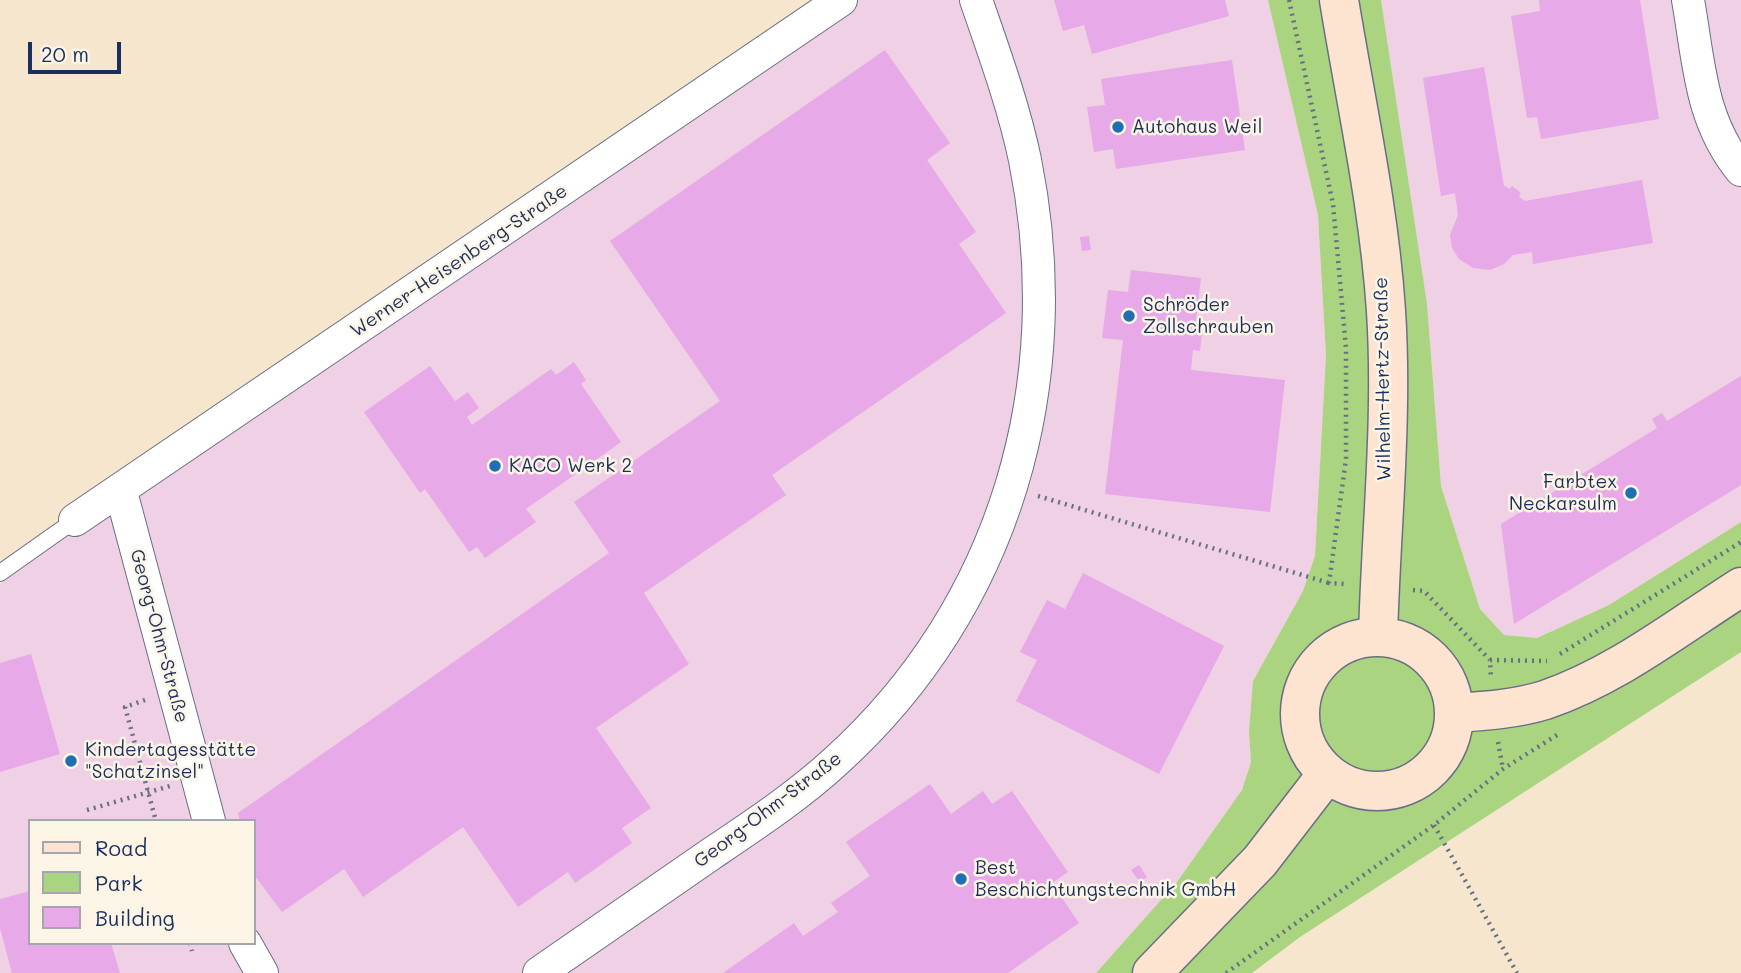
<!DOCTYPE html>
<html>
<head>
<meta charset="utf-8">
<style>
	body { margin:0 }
	#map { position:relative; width:1741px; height:973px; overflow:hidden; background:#f6e6cd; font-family:Mali,sans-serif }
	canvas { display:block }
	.legend { position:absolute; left:28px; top:819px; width:228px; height:126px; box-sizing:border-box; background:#fcf5e5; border:2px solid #a2a6af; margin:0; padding:9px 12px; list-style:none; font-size:21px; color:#1b2f5e }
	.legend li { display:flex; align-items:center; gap:14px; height:35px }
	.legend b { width:35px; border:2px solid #a2a6af }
	.scale { position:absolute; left:28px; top:42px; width:93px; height:32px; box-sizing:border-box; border:4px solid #1b2f5e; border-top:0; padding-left:9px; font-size:21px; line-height:24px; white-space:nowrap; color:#1b2f5e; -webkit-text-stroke:5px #fcf5e5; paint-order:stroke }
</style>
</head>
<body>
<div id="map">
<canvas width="1741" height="973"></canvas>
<ul class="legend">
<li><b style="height:9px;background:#fde4d1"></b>Road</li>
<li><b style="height:19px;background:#aad480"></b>Park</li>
<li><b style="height:19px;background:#e7a9e8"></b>Building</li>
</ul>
<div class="scale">20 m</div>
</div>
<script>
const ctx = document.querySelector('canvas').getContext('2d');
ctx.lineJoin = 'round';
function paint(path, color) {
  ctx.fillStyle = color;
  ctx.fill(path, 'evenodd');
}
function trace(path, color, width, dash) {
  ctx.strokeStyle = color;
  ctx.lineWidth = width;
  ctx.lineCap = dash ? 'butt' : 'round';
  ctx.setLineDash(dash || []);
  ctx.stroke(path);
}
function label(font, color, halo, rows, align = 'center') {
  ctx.font = font + ' Mali,sans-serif';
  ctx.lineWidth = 5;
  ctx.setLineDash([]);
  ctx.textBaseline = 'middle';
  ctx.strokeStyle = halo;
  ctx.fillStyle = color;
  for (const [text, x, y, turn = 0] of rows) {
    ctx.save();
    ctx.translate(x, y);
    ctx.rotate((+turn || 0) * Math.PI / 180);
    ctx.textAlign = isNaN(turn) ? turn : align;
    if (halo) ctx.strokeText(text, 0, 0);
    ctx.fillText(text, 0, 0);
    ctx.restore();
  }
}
const built = new Path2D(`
	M814 0H1268L1318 215 1326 355 1315 556 1303 591 1253 681 1249 731 1251 762 1242 790 1177 882 1096 973H0V584ZM30 821H254V943H30Z
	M1381 0H1741V522L1609 605 1537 638 1504 635 1480 609 1441 486 1427 304Z`);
const green = new Path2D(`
	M1268 0H1381L1427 304 1441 486 1480 609 1504 635 1537 638 1609 605 1741 522V652L1300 937 1252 973H1096L1177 882 1242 790 1251 762 1249 731 1253 681 1303 591 1315 556 1326 355 1318 215Z`);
const building = new Path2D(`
	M1054 0H1225L1229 16 1092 54 1084 25 1063 31Z
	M1539 0H1640L1659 119 1541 139 1537 117 1527 118 1511 16 1540 11Z
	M885 50 950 143 927 160 976 232 959 244 1006 313 772 475 786 495 644 593 689 664 596 728 651 808 622 828 632 843 575 883 568 872 518 907 463 827 363 897 344 869 282 912 255 876 254 821H240L238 813 609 553 574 502 720 401 610 241Z
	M1232 60 1245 150 1116 169 1113 149 1094 152 1087 107 1105 105 1101 79Z
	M1484 67 1504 186 1510 189 1512 186 1521 193 1519 197 1525 201 1642 180 1653 243 1533 264 1532 252 1513 255 1504 264 1490 270 1473 268 1459 259 1452 248 1450 235 1458 215 1455 193 1441 196 1423 78Z
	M1089 236 1091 250 1082 251 1080 237Z
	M1131 270 1201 278 1196 322 1203 323 1200 351 1193 350 1191 370 1285 380 1270 512 1105 494 1123 340 1102 338 1108 290 1128 292Z
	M574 362 586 380 581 384 621 442 526 509 536 522 485 558 477 547 469 552 425 489 420 493 364 412 430 366 455 401 468 392 479 408 467 417 472 425 551 369 556 375Z
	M1741 376V485L1514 624 1501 524 1657 428 1652 419 1662 413 1667 421Z
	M1083 573 1224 646 1159 774 1016 701 1037 660 1020 652 1047 600 1065 609Z
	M31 654 60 754 0 772V663Z
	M930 784 951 814 983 791 992 804 1012 791 1068 872 1052 883 1079 923 1008 973H723L794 923 803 936 838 912 831 903 870 876 846 842Z
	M1139 865 1147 877 1140 882 1131 870Z
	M30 891V943H111L120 973H12L0 928V899Z`);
const path = new Path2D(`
	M1289 0 1333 204 1346 348V459L1329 583 1345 584
	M1038 496 1329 583
	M1413 590 1424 591 1490 660 1491 678
	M1560 654 1741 542
	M1490 660 1547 661
	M145 700 125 707 156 821
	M1498 742 1503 769
	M87 810 170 786
	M1434 825 1517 973
	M190 943 192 951
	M1226 973 1434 825 1503 769 1557 735`);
const lane = new Path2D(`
	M0 573 75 520`);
const street = new Path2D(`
	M1688 0C1699 62 1700 120 1741 170
	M121 492 209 821
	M75 520 841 0
	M245 943 262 973
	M539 973C596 933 654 894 711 854 754 825 798 796 836 761 1006 607 1070 383 1025 160 1014 107 994 52 976 0`);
const secondary = new Path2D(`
	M1339 0C1356 104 1379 206 1386 311 1393 419 1381 528 1378 636
	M1300 714a77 77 0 1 1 154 0a77 77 0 1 1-154 0Z
	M1454 713C1484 711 1516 709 1545 700 1616 676 1678 627 1741 587
	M1152 973 1260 861 1327 774`);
const markers = [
	[1118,127,7,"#1f6fb2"],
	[1129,316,7,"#1f6fb2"],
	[495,466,7,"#1f6fb2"],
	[1631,493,7,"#1f6fb2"],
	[71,761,7,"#1f6fb2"],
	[961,879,7,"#1f6fb2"]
];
const poiNames = [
	["Autohaus Weil",1132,127],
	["Schröder",1143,305],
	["Zollschrauben",1143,327],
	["KACO Werk 2",509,466],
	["Farbtex",1617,482,"right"],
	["Neckarsulm",1617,504,"right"],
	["Kindertagesstätte",85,750],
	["\"Schatzinsel\"",85,772],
	["Best",975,868],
	["Beschichtungstechnik GmbH",975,890]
];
const streetNames = [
	["Werner-Heisenberg-Straße",459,261,-34],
	["Wilhelm-Hertz-Straße",1383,379,-91],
	["Georg-Ohm-Straße",159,636,75],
	["Georg-Ohm-Straße",768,810,-37]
];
paint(built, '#f0d0e4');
paint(green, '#aad480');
paint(building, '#e7a9e8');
trace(lane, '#686f85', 18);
trace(street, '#686f85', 34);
trace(secondary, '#686f85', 41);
trace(path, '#686f85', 4.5, [2, 5]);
trace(lane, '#fff', 16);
trace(street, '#fff', 32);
trace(secondary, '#fde4d1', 38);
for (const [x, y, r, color] of markers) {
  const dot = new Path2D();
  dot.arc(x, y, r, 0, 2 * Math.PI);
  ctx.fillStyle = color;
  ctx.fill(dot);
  trace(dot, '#fcf5e5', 2.5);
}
label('19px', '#1b2f5e', '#fcf5e5', poiNames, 'left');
label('19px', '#1b2f5e', '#fcf5e5', streetNames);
</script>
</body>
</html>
